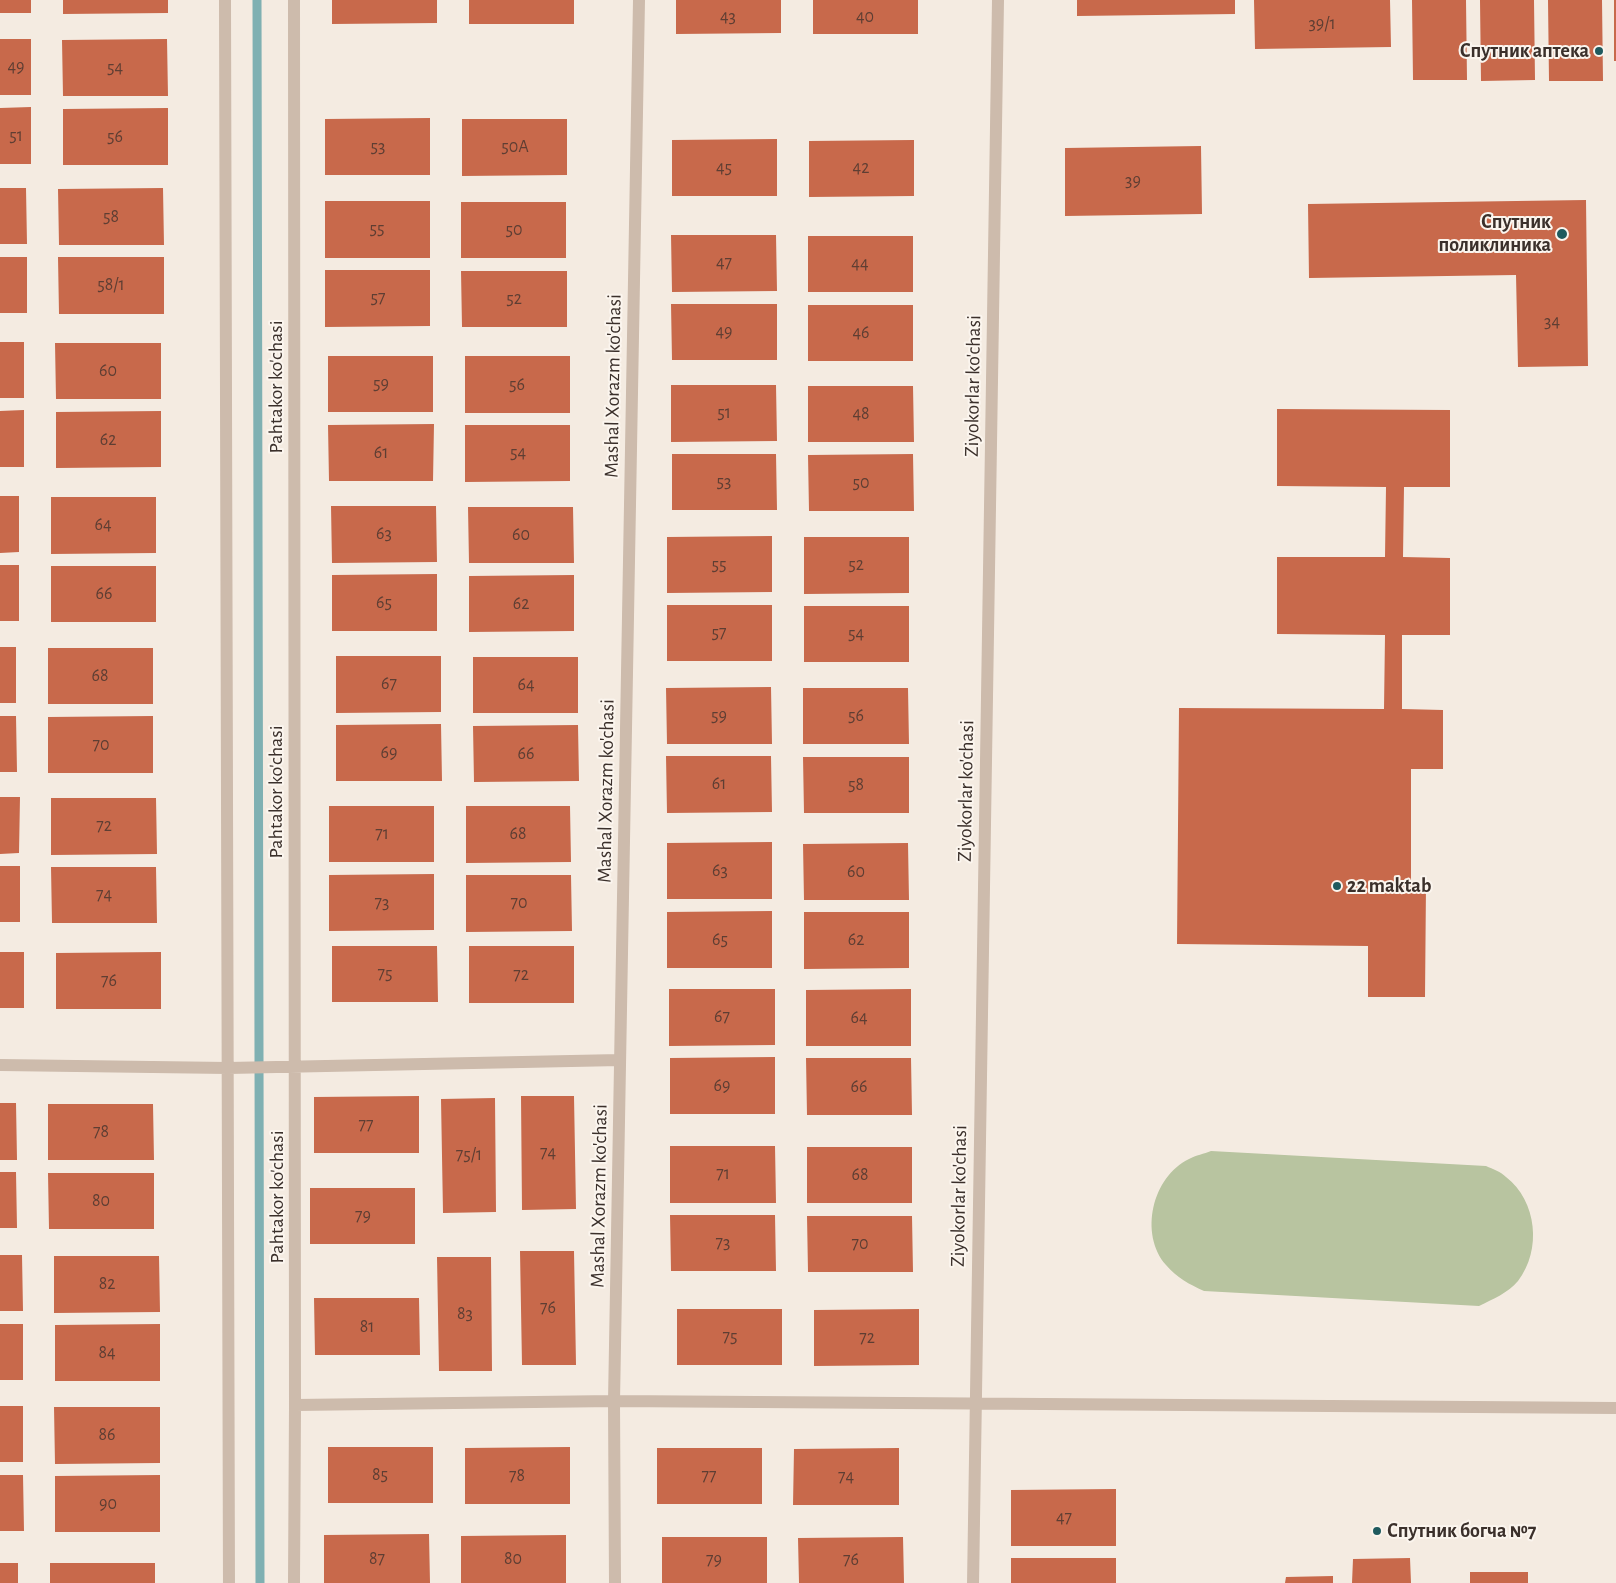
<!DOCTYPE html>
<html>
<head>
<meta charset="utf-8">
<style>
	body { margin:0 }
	canvas { display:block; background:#f4ebe1 }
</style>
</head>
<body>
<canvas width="1616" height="1583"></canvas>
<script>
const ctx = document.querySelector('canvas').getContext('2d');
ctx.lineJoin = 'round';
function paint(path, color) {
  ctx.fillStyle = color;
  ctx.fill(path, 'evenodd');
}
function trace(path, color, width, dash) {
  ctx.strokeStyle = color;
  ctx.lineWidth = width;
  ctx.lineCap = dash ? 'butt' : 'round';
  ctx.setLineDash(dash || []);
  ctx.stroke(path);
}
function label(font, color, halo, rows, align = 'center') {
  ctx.font = font + ' "Alegreya Sans",sans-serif';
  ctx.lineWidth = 4;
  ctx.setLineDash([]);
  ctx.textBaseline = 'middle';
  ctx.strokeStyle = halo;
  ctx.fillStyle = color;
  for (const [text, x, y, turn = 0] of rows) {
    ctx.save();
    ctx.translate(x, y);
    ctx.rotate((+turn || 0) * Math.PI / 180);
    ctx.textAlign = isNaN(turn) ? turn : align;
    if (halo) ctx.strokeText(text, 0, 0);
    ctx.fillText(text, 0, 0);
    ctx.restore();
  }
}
const green = new Path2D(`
	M1211 1151 1486 1166C1493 1169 1501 1172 1506 1177 1537 1201 1542 1250 1518 1281 1508 1293 1493 1299 1479 1306L1204 1291C1189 1284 1177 1278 1166 1265 1139 1234 1152 1177 1189 1159 1196 1155 1204 1154 1211 1151Z`);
const stream = new Path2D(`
	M257 0 260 1583`);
const building = new Path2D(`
	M0 0H31V13H0Z
	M63 0H168V13L63 14Z
	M332 0H437V23L332 24Z
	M469 0H574V24H469Z
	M676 0H781V33L676 34Z
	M813 0H918V34H813Z
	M1077 0H1235V14L1077 16Z
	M1254 0H1390L1391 47 1255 49Z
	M1412 0H1466L1467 80H1413Z
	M1480 0H1534L1535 80 1481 81Z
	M1548 0H1602L1603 81H1549Z
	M1614 0H1616V61H1614Z
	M0 39H31V95H0Z
	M167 39 168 96H63L62 40Z
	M31 107V164H0V108Z
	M168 108V165H63V109Z
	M430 118V175H325V119Z
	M462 119H567V175L462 176Z
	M777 139V196H672V140Z
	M914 140V196L809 197V141Z
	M1201 146 1202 214 1065 216V148Z
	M0 188H26L27 244H0Z
	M163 188 164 245H59L58 189Z
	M1586 200 1588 366 1518 367 1516 275 1309 278 1308 204Z
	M325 201H430V258H325Z
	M461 202H566V258H461Z
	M671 235H776L777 291 672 292Z
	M808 236H913V292H808Z
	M0 257H27V313H0Z
	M58 257H164V314H59Z
	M325 270H430V326L325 327Z
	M461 271H567V327H462Z
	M671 304H777V360H672Z
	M808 305H913V361H808Z
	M0 342H24V398H0Z
	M55 343H161V399H56Z
	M328 356H433V412H328Z
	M465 356H570V413H465Z
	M671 385H776L777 441 671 442Z
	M808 386H913L914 442H808Z
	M1277 409 1450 410V487H1404L1403 557 1450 558V635H1402V709L1443 710V769H1411V884H1426L1425 997H1368V946L1177 944 1179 708 1384 709 1385 635 1277 634V557H1385L1386 487 1277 486Z
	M24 410V467H0V411Z
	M161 411V467L56 468V412Z
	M434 424 433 481H329L328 425Z
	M465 425H570V481L465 482Z
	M672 454H776L777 510H672Z
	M913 454 914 511H809L808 455Z
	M0 496H19V552L0 553Z
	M51 497H156V553L51 554Z
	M331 506H436L437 562 332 563Z
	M468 507H573L574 563H469Z
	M772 536V592L667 593V537Z
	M804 537H909V593L804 594Z
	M0 565H19V621H0Z
	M51 566H156V622H51Z
	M437 574V631H332V575Z
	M574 575V631L469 632V576Z
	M667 605H772V661H667Z
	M804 606H909V662H804Z
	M0 647H16V703H0Z
	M48 648H153V704H48Z
	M336 656H441V712L336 713Z
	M473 657H578V713H473Z
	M771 687 772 744H667L666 688Z
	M803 688H908L909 744H803Z
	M0 716H16L17 772H0Z
	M153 716V773H48V717Z
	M441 724 442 781H336V725Z
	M578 725 579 781 474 782 473 726Z
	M666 756H771L772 812 667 813Z
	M803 757H909V813H804Z
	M0 797H20L19 853 0 854Z
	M51 798H156L157 854 51 855Z
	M329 806H434V862H329Z
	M466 806H570L571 862 466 863Z
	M772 842V899H667V843Z
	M908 843 909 900H804L803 844Z
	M0 866H20V922H0Z
	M51 867H156L157 923H52Z
	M434 874V930L329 931V875Z
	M466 875H571L572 931 466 932Z
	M772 911V968H667V912Z
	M804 912H909V968L804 969Z
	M332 946H437L438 1002H332Z
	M469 946H574V1003H469Z
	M0 952H24V1008H0Z
	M161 952V1009H56V953Z
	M669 989H775V1045L669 1046Z
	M911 989V1046H806V990Z
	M775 1057V1114H670V1058Z
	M806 1058H911L912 1115H807Z
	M419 1096V1153H314V1097Z
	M521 1096H574L576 1209 522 1210Z
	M495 1098 496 1212 443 1213 441 1099Z
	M0 1103H16L17 1160H0Z
	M48 1104H153L154 1160H48Z
	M670 1146H775L776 1203H670Z
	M807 1147H912V1203H807Z
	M0 1172H16L17 1228H0Z
	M48 1173H154V1229H49Z
	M310 1188H415V1244H310Z
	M670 1215H775L776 1271H671Z
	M807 1216H912L913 1272H808Z
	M520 1251H574L576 1365H522Z
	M0 1255H22L23 1311H0Z
	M54 1256H159L160 1312 54 1313Z
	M437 1257H491L492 1371H439Z
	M314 1298H419L420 1355H315Z
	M677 1309H782V1365H677Z
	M919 1309V1365L814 1366V1310Z
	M0 1324H23V1380H0Z
	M160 1324V1381H55V1325Z
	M0 1406H23V1462H0Z
	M54 1407H160V1463L55 1464Z
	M328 1447H433V1503H328Z
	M570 1447V1504H465V1448Z
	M657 1448H762V1504H657Z
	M899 1448V1505H793L794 1449Z
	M0 1475H23L24 1531H0Z
	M160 1475V1532H55V1476Z
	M1116 1489V1546H1011V1490Z
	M429 1534 430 1583H324V1535Z
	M566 1535V1583H461V1536Z
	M662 1537H767V1583H662Z
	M903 1537 904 1583H799L798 1538Z
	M1011 1558H1116V1583H1011Z
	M1410 1558 1411 1583H1352L1353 1559Z
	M0 1563H18V1583H0Z
	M50 1563H155V1583H50Z
	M1470 1572H1528V1583H1470Z
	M1333 1576V1583H1285L1286 1577Z`);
const minor = new Path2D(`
	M225 0 229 1583
	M0 1065 228 1068 620 1060
	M295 1405 614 1401 1616 1408
	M294 1583 295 1405 294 0
	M615 1583 614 1401 639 0
	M973 1583 998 0`);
const markers = [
	[1599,51,5,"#1f5a5e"],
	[1562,234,6,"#1f5a5e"],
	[1337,886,5,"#1f5a5e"],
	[1377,1531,5,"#1f5a5e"]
];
const numberNames = [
	["43",728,17],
	["40",865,17],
	["39/1",1322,24],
	["49",16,67],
	["54",115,68],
	["51",16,136],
	["56",115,137],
	["53",378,147],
	["50А",515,147],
	["45",724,168],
	["42",861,168],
	["39",1133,181],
	["58",111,217],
	["55",377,229],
	["50",514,230],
	["47",724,263],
	["44",860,264],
	["58/1",111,285],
	["57",378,298],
	["52",514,299],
	["34",1552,322],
	["49",724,332],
	["46",861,333],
	["60",108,371],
	["59",381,384],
	["56",517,385],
	["51",724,413],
	["48",861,414],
	["62",108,440],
	["61",381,453],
	["54",518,453],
	["53",724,482],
	["50",861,483],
	["64",103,525],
	["63",384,534],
	["60",521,535],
	["55",719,565],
	["52",856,565],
	["66",104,594],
	["65",384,603],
	["62",521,604],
	["57",719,633],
	["54",856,634],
	["68",100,676],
	["67",389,684],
	["64",526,685],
	["59",719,716],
	["56",856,716],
	["70",101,745],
	["69",389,753],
	["66",526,754],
	["61",719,784],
	["58",856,785],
	["72",104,826],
	["71",382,834],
	["68",518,834],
	["63",720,871],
	["60",856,872],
	["74",104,895],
	["73",382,903],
	["70",519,903],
	["65",720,940],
	["62",856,940],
	["75",385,974],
	["72",521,975],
	["76",109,981],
	["67",722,1017],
	["64",859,1018],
	["69",722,1086],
	["66",859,1087],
	["77",366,1125],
	["78",101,1132],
	["74",548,1153],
	["75/1",469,1155],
	["71",723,1174],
	["68",860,1175],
	["80",101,1201],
	["79",363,1216],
	["73",723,1243],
	["70",860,1244],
	["82",107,1284],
	["76",548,1308],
	["83",465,1314],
	["81",367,1327],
	["75",730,1337],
	["72",867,1338],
	["84",107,1353],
	["86",107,1435],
	["85",380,1475],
	["78",517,1476],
	["77",709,1476],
	["74",846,1477],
	["90",108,1504],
	["47",1064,1518],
	["87",377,1559],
	["80",513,1559],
	["79",714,1560],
	["76",851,1560]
];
const poiNames = [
	["Спутник аптека",1589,51],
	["Спутник",1551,222],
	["поликлиника",1551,245],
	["22 maktab",1347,886,"left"],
	["Спутник богча №7",1387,1531,"left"]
];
const streetNames = [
	["Mashal Xorazm ko'chasi",613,386,-89],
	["Ziyokorlar ko'chasi",973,386,-89],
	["Pahtakor ko'chasi",276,387,-90],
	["Mashal Xorazm ko'chasi",606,791,-89],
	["Ziyokorlar ko'chasi",966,791,-89],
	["Pahtakor ko'chasi",276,792,-90],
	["Mashal Xorazm ko'chasi",599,1196,-89],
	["Ziyokorlar ko'chasi",959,1196,-89],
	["Pahtakor ko'chasi",277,1197,-90]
];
paint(green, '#b8c4a0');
trace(stream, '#7fb0b2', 9);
paint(building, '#c8694b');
trace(minor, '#cdbbac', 12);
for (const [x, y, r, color] of markers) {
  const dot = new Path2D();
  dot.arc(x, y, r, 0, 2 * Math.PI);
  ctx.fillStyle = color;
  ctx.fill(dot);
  trace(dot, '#fbf5ee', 2);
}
label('18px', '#5e3e33', null, numberNames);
label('bold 20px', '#3b302b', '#fbf5ee', poiNames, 'right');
label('20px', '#3b302b', '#fbf5ee', streetNames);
</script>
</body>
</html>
